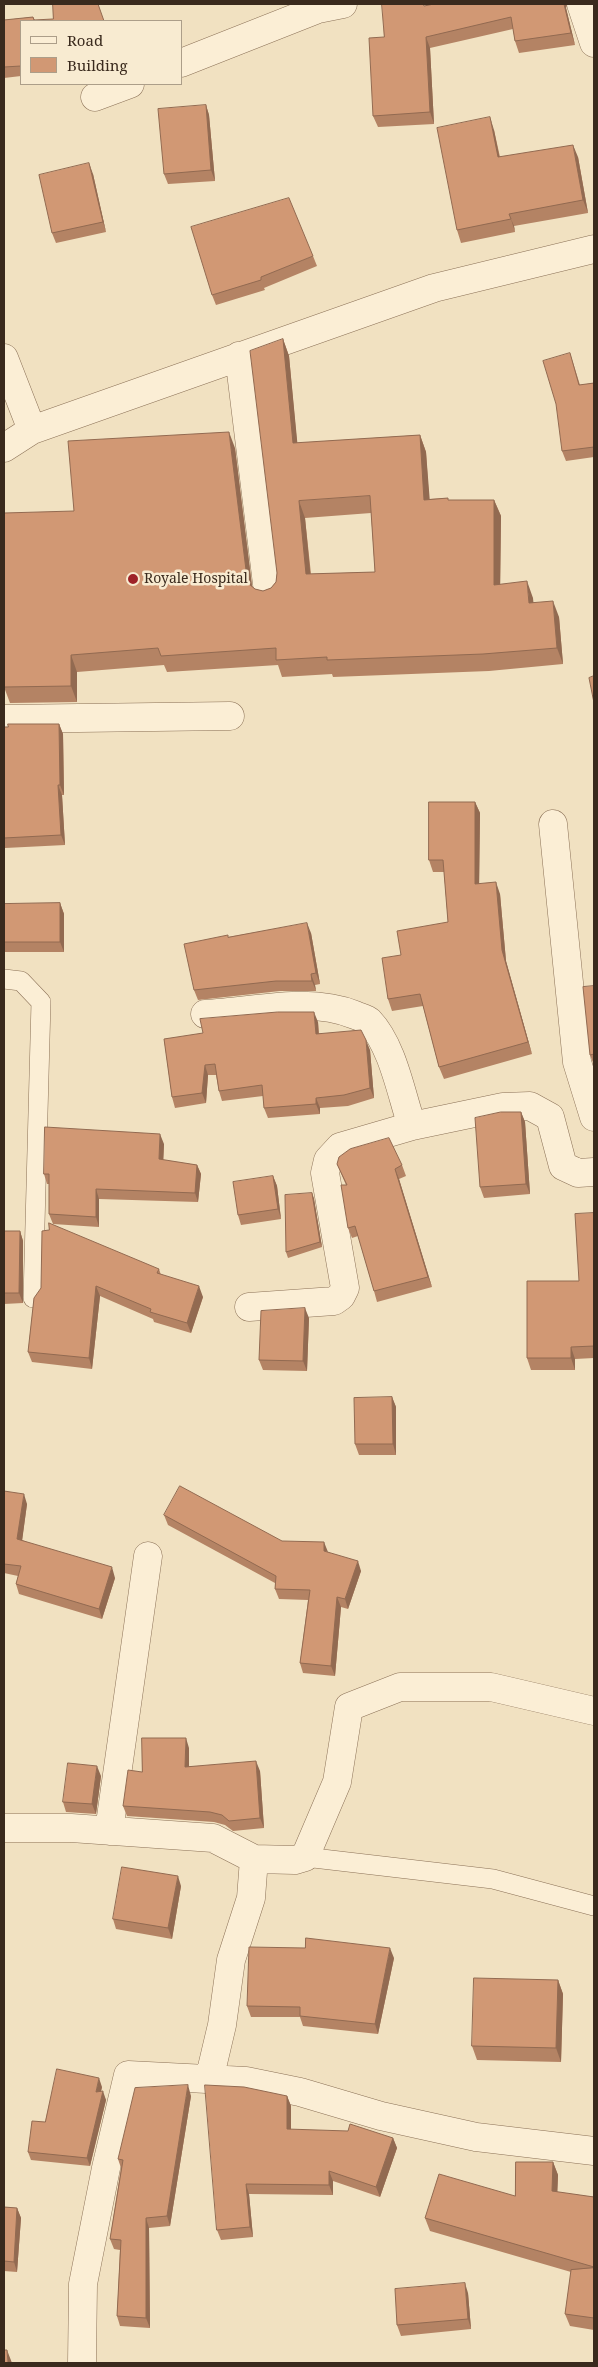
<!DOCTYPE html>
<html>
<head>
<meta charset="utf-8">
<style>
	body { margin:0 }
	#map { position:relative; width:598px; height:2367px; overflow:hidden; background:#f1e1c1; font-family:"Noto Serif",serif }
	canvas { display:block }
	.frame { position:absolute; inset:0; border:5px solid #3a2a1d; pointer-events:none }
	.legend { position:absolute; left:20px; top:20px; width:162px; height:65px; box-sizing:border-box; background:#f8ebd1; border:1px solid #ac9e89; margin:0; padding:6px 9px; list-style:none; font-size:15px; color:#3a2a1d }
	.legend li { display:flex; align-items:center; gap:10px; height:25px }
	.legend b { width:25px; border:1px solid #ac9e89 }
</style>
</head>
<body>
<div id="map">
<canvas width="598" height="2367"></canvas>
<div class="frame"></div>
<ul class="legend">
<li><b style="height:6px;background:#fbeed5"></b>Road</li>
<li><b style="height:14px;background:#d19874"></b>Building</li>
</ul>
</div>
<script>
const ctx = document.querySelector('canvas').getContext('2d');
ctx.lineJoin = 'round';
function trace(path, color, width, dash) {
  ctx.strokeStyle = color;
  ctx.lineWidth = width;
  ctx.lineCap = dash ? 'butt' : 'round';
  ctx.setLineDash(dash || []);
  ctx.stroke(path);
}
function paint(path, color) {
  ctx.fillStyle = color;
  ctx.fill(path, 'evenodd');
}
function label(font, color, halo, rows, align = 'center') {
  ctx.font = font + ' "Noto Serif",serif';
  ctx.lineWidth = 5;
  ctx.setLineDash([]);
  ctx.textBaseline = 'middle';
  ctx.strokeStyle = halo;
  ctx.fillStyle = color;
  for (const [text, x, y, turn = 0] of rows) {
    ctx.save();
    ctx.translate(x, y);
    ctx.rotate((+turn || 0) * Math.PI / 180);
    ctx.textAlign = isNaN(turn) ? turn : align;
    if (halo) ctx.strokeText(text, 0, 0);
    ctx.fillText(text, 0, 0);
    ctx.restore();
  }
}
const service = new Path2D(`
	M4 979 21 981 41 1002 33 1298
	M305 1857 493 1879 594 1906`);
const minor = new Path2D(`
	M581 4 594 43
	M181 63 318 9 343 4
	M95 97 130 84
	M239 356 268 592
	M4 358 32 430
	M4 448 32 430 434 288 594 249
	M4 719 230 716
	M553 824 577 1062 594 1117
	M205 1014C255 1012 308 996 355 1015 359 1017 366 1018 369 1021 393 1046 401 1094 412 1126L503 1107 530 1106 550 1117 563 1166 578 1173 594 1172
	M249 1307 334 1301 341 1296 345 1288 325 1173 328 1160 340 1147 412 1126
	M4 1828H71L213 1838 254 1859 251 1898 231 1960 222 2025 209 2080
	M109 1831 148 1556
	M254 1859 295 1860 305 1857 337 1782 349 1707 400 1687H491L594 1711
	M82 2363 83 2284 106 2168 128 2075 246 2081 300 2092 381 2116 476 2137 594 2151`);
const wall = new Path2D(`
	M434 4H567L566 8 575 45 519 53 515 41 513 29 430 48 434 124 378 127 373 116 384 37 427 5Z
	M33 17 35 20 104 21H21V76L4 78V20Z
	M206 105 209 115 215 181 168 184 164 174Z
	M494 130 500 157H578L588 213 514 226 515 232 461 243 457 230Z
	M93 174 106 232 56 243 52 233Z
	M313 256 317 266 264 288 265 290 216 305 212 295Z
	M283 339 289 356 297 443 420 435 426 452 429 499 448 498V500H494L501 516 500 584 533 598V602L559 617 563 664 489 671 333 677 332 674 282 677 278 665 167 672 164 665 77 672V702L10 703 4 687 74 511 235 448 252 586 255 589 263 591 271 588 276 582 277 573ZM371 513 375 572 311 574 305 518Z
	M570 353 580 385 594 383V457L566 461 562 451Z
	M59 724 63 734 64 795H62L65 845 5 848 4 845V727Z
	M475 802 480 813 479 883 500 894 506 961 532 1054 444 1079 439 1067 423 1006 392 1011 388 999 401 955 448 922 444 872H433L429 860Z
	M60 903 64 914V952H4V904Z
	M311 933 320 984 315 985 316 991H280L198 1000 194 990 229 937Z
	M594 986V1065L590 1055Z
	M318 1022 319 1033 370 1050 374 1098 348 1106 320 1108V1114L268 1118 264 1108 263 1096 222 1101 219 1091 216 1075H208L206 1103 175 1108 172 1097 164 1039Z
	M521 1112 525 1122 530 1194 484 1198 480 1187Z
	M164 1144 163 1160 197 1165 201 1174 198 1202 99 1199V1227L53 1224 49 1214V1184H47L44 1174Z
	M337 1164 402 1165 406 1176 399 1179 432 1287 377 1302 374 1291 358 1236 352 1238 348 1228 346 1185Z
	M273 1176 277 1186 281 1219 241 1225 238 1215Z
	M312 1193 314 1199 322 1247 288 1258 286 1252Z
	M594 1213V1358L575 1359V1370H531L527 1358 579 1281Z
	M4 1231H20L23 1241V1303L4 1304Z
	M159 1269 161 1275 203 1297 191 1333 154 1322 153 1319 100 1296 92 1369 32 1362 28 1352 34 1298Z
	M309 1318 307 1371 263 1370 259 1360Z
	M392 1397 396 1407V1455H359L355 1444Z
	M4 1491 27 1504 22 1540 115 1578 102 1619 19 1594 16 1584 18 1576 4 1573Z
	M164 1515 328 1552 361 1571 348 1609 341 1607 335 1676 303 1673 300 1663 308 1600 279 1599 275 1589V1583L168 1525Z
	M189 1748V1766L260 1771 264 1828 233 1831 225 1825 214 1822 127 1816 123 1806 142 1772Z
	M101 1776 96 1814 66 1812 63 1802Z
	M181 1886 172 1939 116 1929 113 1919Z
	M394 1958 378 2034 303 2026 300 2017H251L247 2006Z
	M558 1980 563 1994 561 2062 477 2060 472 2046Z
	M102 2087 101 2091 106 2100 90 2166 31 2160 28 2152 45 2122Z
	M191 2096 170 2226 149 2228 150 2328 120 2326 117 2316 120 2250 114 2249 110 2239 121 2168 118 2159Z
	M287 2096 291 2106V2130L393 2138 397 2148 380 2197 333 2181V2195L249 2194 253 2237 221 2240 217 2230Z
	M553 2162 558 2175 557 2192 594 2197V2330L570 2326 565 2314 571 2272 430 2231 425 2218 515 2196Z
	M4 2207 17 2208 21 2218 17 2272 4 2271Z
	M468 2293 471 2329 401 2336 397 2325Z`);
const shadedWall = new Path2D(`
	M564 4H567L566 8 575 45 571 33Z
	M426 37 430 48 434 124 430 112Z
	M206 105 209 115 215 181 211 170Z
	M490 117 494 130 502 170 498 157Z
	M573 145 578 157 588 213 583 200Z
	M89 163 93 174 106 232 103 222Z
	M509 214 514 226 515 232 511 219Z
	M283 339 289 356 299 460 293 443Z
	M229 432 235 448 253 594 247 578Z
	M420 435 426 452 431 516 424 500Z
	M494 500 501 516 500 602 494 585Z
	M299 501 305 518 312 591 306 574Z
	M527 581 533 598 535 619 529 603Z
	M553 601 559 617 563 664 557 648Z
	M71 655 77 672V702L71 686Z
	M59 724 63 734 64 795 60 785Z
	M58 785 62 795 65 845 61 835Z
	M475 802 480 813 479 895 475 884Z
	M496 882 500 894 506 961 532 1054 528 1042 502 950Z
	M60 903 64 914V952L60 942Z
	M307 923 311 933 320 984 316 973Z
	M311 974 315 985 316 991 312 981Z
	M314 1012 318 1022 319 1044 316 1034Z
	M366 1040 370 1050 374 1098 370 1088Z
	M205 1065 208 1075 206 1103 202 1093Z
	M316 1098 320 1108V1114L316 1104Z
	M521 1112 525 1122 530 1194 526 1184Z
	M160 1134 164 1144 163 1169 159 1159Z
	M197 1165 201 1174 198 1202 195 1193Z
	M395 1169 399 1179 432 1287 428 1277Z
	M273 1176 277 1186 281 1219 278 1209Z
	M96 1189 99 1199V1227L96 1217Z
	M312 1193 314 1199 322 1247 320 1242Z
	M20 1231 23 1241V1303L19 1293Z
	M96 1286 100 1296 92 1369 89 1358Z
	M199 1286 203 1297 191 1333 187 1323Z
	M305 1308 309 1318 307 1371 303 1361Z
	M571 1347 575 1359V1370L571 1358Z
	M392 1397 396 1407V1455L393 1444Z
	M24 1494 27 1504 21 1549 17 1539Z
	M324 1542 328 1552 324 1551Z
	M358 1561 361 1571 348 1609 345 1599Z
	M112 1567 115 1578 102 1619 99 1609Z
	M337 1597 341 1607 335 1676 331 1666Z
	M186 1738 189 1748V1777L185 1767Z
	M256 1761 260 1771 264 1828 260 1818Z
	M97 1766 101 1776 96 1814 92 1804Z
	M178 1876 181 1886 172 1939 168 1928Z
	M390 1948 394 1958 378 2034 375 2024Z
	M558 1980 563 1994 561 2062 556 2048Z
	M99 2078 102 2087 99 2100 96 2092Z
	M188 2085 191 2096 170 2226 167 2216Z
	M103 2091 106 2100 90 2166 87 2158Z
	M287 2096 291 2106V2140L287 2129Z
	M393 2138 397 2148 380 2197 376 2187Z
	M553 2162 558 2175 557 2204 552 2191Z
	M329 2171 333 2181V2195L329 2185Z
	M246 2184 249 2194 253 2237 250 2227Z
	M17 2208 21 2218 17 2272 14 2262Z
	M146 2218 149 2228 150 2328 146 2318Z
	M465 2283 468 2293 471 2329 468 2319Z
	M7 2350 12 2363H8Z`);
const building = new Path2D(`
	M53 4H98L104 21H21V66L4 67V20L33 17 34 20 53 19Z
	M382 4H423L424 6 434 4H564L571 33 515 41 511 17 426 37 430 112 373 116 369 38 384 37Z
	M206 105 211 170 164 174 158 109Z
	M490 117 498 157 573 145 583 200 509 214 511 219 457 230 437 128Z
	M89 163 103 222 52 233 39 175Z
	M289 198 313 256 261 277V280L212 295 191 227Z
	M283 339 293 443 420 435 424 500 448 498V500H494V585L527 581 529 603 553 601 557 648 483 654 327 660V657L276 660V648L161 656 158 648 71 655V686L4 687V513L74 511 68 441 229 432 247 578 249 584 255 589 263 591 271 588 276 582 277 573 250 351ZM370 496 375 572 306 574 299 501Z
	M570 353 579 385 594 383V447L562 451 556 404 543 361Z
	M594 676V703L589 678Z
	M8 724H59L60 785H58L61 835 4 838V727H8Z
	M429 802H475V884L496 882 502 950 528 1042 439 1067 420 994 388 999 382 958 401 955 397 931 448 922 443 860H429Z
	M60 903V942H4V904Z
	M307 923 316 973 311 974 312 981H276L194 990 184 944 228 935V937Z
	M594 986V1054L590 1055 583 987Z
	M278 1012H314L316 1034 361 1030 366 1040 370 1088 344 1095 316 1098V1104L264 1108 262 1085 219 1091 215 1064 205 1065 202 1093 172 1097 164 1039 203 1033 200 1019Z
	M501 1112H521L526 1184 480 1187 475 1118Z
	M45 1127 160 1134 159 1159 197 1165 195 1193 96 1189V1217L49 1214V1174H44Z
	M389 1138 402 1165 395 1169 428 1277 374 1291 355 1226 348 1228 341 1185H347L337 1164 339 1157 350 1149Z
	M273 1176 278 1209 238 1215 233 1182Z
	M312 1193 320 1242 286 1252 285 1195Z
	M594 1213V1346L571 1347V1358H527V1281H579L575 1214Z
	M49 1223 159 1269 157 1273 199 1286 187 1323 150 1312 151 1309 96 1286 89 1358 28 1352 34 1298 41 1288 42 1231 49 1230Z
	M4 1231H20L19 1293H4Z
	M305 1308 303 1361 259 1360 261 1311Z
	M392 1397 393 1444H355L354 1398Z
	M180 1486 282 1541 324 1542V1551L358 1561 345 1599 337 1597 331 1666 300 1663 310 1590 275 1589 276 1576 164 1515Z
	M4 1491 24 1494 17 1539 112 1567 99 1609 16 1584 21 1566 4 1564Z
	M142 1738H186L185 1767 256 1761 260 1818 229 1821 222 1815 210 1812 123 1806 128 1770 142 1772Z
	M68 1763 97 1766 92 1804 63 1802Z
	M122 1867 178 1876 168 1928 113 1919Z
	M306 1938 390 1948 375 2024 300 2016V2007L247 2006 249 1947 305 1948Z
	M474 1978 558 1980 556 2048 472 2046Z
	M57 2069 99 2078 96 2092 103 2091 87 2158 28 2152 32 2121 45 2122Z
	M188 2085 167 2216 146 2218V2318L117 2316 121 2240 110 2239 123 2160 118 2159 135 2088Z
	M205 2085 244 2087 287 2096V2129L348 2131 350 2124 393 2138 376 2187 329 2171V2185L246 2184 250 2227 217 2230Z
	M516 2162H553L552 2191 594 2197V2267L425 2218 439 2174 515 2196Z
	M4 2207 17 2208 14 2262 4 2261Z
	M594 2268V2318L565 2314 571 2270Z
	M465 2283 468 2319 397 2325 395 2289Z
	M4 2350H7L8 2363H4Z`);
const markers = [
	[133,579,6,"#9e2328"]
];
const poiNames = [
	["Royale Hospital",144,579]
];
trace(service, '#8b7157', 20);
trace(minor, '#8b7157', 29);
trace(service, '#fbeed5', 19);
trace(minor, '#fbeed5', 28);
paint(wall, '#b48364');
paint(shadedWall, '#926a51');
paint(building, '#d19874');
trace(building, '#926a51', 1);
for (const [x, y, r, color] of markers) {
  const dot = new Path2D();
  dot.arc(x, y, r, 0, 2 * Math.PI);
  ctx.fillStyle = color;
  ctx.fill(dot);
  trace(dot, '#f8ebd1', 2);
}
label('14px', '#3a2a1d', '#f8ebd1', poiNames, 'left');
</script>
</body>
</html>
